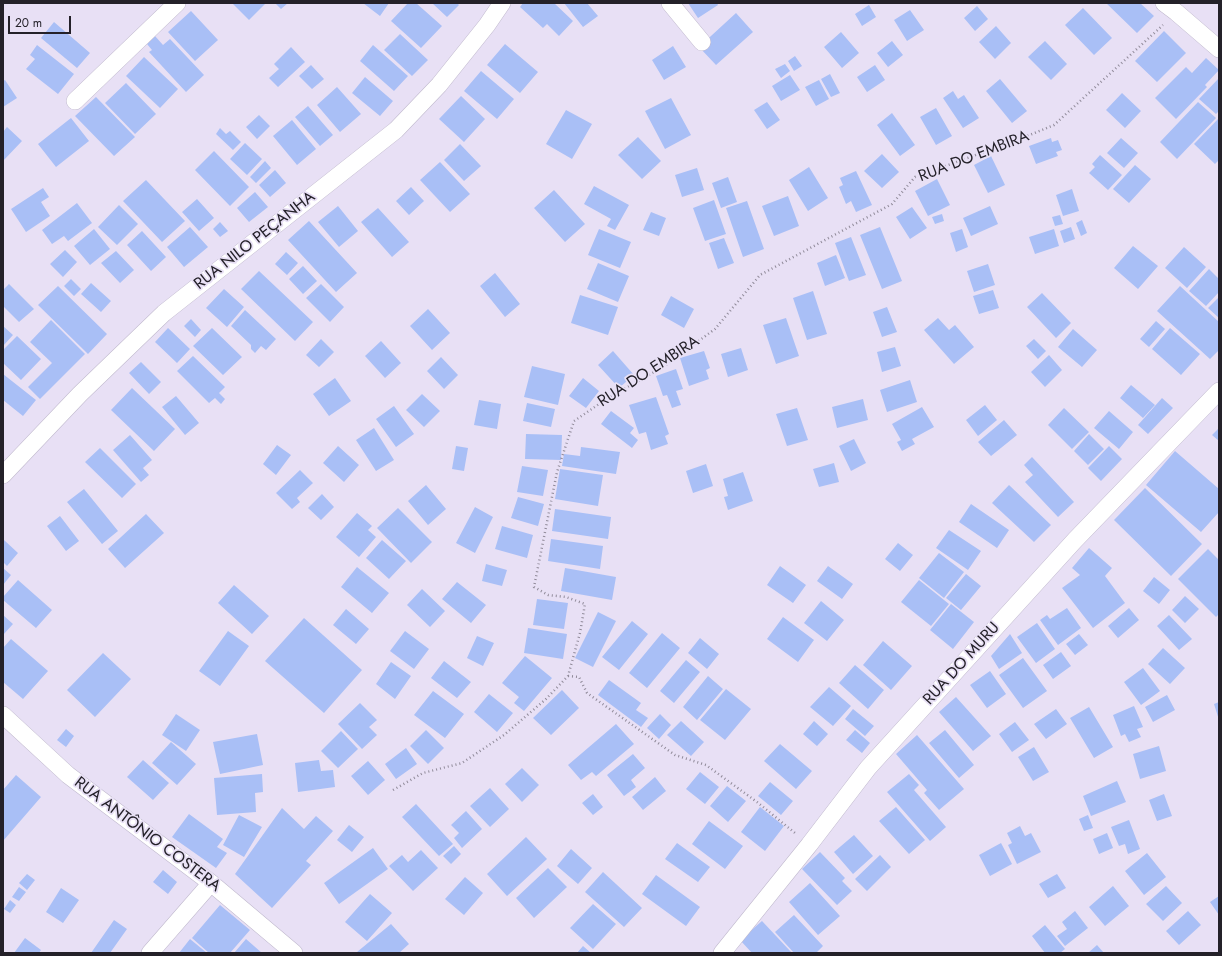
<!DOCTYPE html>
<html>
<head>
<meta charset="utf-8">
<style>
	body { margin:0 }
	#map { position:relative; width:1222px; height:956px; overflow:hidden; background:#e8e0f5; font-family:Jost,sans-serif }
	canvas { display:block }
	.frame { position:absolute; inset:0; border:4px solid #242129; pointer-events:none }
	.scale { position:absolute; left:8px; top:16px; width:63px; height:18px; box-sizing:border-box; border:2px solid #242129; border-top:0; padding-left:5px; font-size:12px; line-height:14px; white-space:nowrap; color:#242129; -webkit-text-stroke:3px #e8e0f5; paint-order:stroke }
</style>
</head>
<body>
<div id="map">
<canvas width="1222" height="956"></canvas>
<div class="frame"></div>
<div class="scale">20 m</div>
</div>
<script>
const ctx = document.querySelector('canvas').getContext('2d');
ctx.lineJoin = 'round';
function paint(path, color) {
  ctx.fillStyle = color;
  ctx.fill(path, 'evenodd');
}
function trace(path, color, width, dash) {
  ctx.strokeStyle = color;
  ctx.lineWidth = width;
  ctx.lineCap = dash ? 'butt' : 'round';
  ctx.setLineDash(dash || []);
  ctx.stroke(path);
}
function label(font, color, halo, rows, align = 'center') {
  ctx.font = font + ' Jost,sans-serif';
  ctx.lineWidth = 3.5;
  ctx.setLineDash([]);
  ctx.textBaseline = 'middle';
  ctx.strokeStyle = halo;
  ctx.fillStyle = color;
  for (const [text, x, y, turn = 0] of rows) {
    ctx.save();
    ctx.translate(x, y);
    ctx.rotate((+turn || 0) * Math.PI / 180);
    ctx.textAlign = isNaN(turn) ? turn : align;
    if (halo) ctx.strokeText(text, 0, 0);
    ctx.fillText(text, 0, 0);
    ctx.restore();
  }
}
const building = new Path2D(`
	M232 3H266L249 20Z
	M275 3H288L281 9Z
	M363 3H389L380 16Z
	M408 3H416L442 26 421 48 391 21Z
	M432 3H457L459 5 447 17Z
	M523 3H554L573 21 559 36 547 24 543 28 520 7Z
	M564 3H587L598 16 583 27Z
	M688 3H717L718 5 698 18Z
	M1106 3H1140L1154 16 1137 33Z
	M869 5 876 17 862 26 855 14Z
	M977 6 988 19 975 31 964 18Z
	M1083 8 1112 38 1094 55 1065 25Z
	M910 10 924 30 907 41 894 20Z
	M191 11 218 40 195 61 168 32Z
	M736 13 753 32 716 65 699 47Z
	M54 22 90 53 77 68 41 38Z
	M996 26 1011 43 995 59 979 42Z
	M1164 31 1186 53 1157 82 1135 61Z
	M841 32 859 53 842 68 824 47Z
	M400 34 428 60 412 76 384 50Z
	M155 36 163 45 170 39 204 75 186 92 149 52 152 50 147 44Z
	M892 41 903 55 888 67 877 53Z
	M1045 41 1067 64 1051 80 1028 57Z
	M505 44 538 72 520 93 487 65Z
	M37 45 74 74 58 94 26 69 35 59 30 55Z
	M373 45 408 76 394 91 360 61Z
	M673 46 686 67 664 80 652 60Z
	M291 47 305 62 278 87 269 78 279 69 274 64Z
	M795 56 802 66 794 71 788 61Z
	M144 57 178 89 160 108 126 76Z
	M1206 58 1219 70 1205 85 1207 87 1176 119 1155 98 1186 67 1192 73Z
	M785 64 790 71 781 78 775 69Z
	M311 65 324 79 312 89 299 76Z
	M875 65 885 80 867 92 857 77Z
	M481 71 514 99 497 119 464 91Z
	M830 74 840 93 831 97 821 79Z
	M790 75 800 90 781 101 772 86Z
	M365 77 393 101 380 116 352 93Z
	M1219 78V111L1216 114 1199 99Z
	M1000 79 1027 111 1012 123 986 91Z
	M5 80 17 98 3 107V81Z
	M819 80 829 99 816 106 805 87Z
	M126 83 156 114 135 134 105 103Z
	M337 87 361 114 340 132 317 105Z
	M953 91 958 99 964 95 979 118 963 128 943 98Z
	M1122 93 1141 111 1125 128 1106 110Z
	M461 96 485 119 464 142 439 119Z
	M96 97 135 137 114 156 75 116Z
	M671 98 691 135 665 149 645 111Z
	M767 102 780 120 767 129 754 110Z
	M1198 102 1216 118 1177 159 1160 142Z
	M308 106 333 135 320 146 295 117Z
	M936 108 952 136 936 145 920 117Z
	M566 110 592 124 572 159 546 144Z
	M892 113 915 145 900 156 877 125Z
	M259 115 270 126 257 139 246 127Z
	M71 118 89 141 56 167 38 144Z
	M1219 118V160L1215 164 1194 144Z
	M292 120 316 149 297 165 273 136Z
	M7 127 22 141 3 161V132Z
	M220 128 226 134 230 131 241 142 233 150 216 134Z
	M638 137 661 161 642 179 618 155Z
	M1051 138 1052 142 1058 140 1062 150 1056 152 1058 156 1036 164 1029 146Z
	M1121 138 1138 153 1124 168 1107 153Z
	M245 143 262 159 247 175 230 159Z
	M460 144 481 166 464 181 444 160Z
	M214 151 249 187 230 206 195 170Z
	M882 154 899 172 882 188 864 171Z
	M1100 155 1122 175 1108 190 1089 173 1095 167 1092 164Z
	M991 156 1005 185 988 193 974 165Z
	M265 161 271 168 256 183 250 177Z
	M440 162 470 194 450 212 420 180Z
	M1135 165 1151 179 1129 203 1113 189Z
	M809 167 828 198 808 211 789 180Z
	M697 168 704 190 682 197 675 175Z
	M275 170 286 183 270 197 259 185Z
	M856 171 872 205 856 212 851 201 846 204 839 187 843 185 840 178Z
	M728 177 737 202 721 208 712 183Z
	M937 179 950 205 928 216 915 191Z
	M146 180 185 221 162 242 123 201Z
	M594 186 629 205 615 230 607 226 611 219 584 204Z
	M411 187 424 201 409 215 396 201Z
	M43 188 49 197 41 202 50 216 26 232 11 209Z
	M1072 189 1079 211 1063 216 1056 195Z
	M554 190 585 224 565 242 534 208Z
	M255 192 268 207 249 222 237 208Z
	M788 196 799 226 774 236 762 206Z
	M197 199 214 218 199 231 182 212Z
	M714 200 726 234 705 241 693 208Z
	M747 201 764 249 743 257 726 208Z
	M77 203 92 223 68 241 64 236 52 244 42 230Z
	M119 205 138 224 117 245 98 227Z
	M338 206 358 231 339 247 318 222Z
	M990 206 998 224 971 236 963 218Z
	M912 207 927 228 910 239 896 217Z
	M378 208 409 242 392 257 361 222Z
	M651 212 666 218 659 236 643 230Z
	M942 214 944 221 935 224 932 217Z
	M1060 215 1063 224 1055 226 1052 217Z
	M1082 220 1087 233 1081 236 1076 223Z
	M309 221 357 273 336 292 288 240Z
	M220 222 228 231 220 237 213 229Z
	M190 227 208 247 184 267 167 247Z
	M880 227 902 281 882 289 860 235Z
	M1071 227 1075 239 1064 243 1060 231Z
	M94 229 110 249 90 265 74 246Z
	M599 229 631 242 620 268 588 255Z
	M962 229 968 247 956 252 950 233Z
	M1054 229 1059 246 1035 254 1029 237Z
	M142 231 166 257 151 271 127 245Z
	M851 237 866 275 849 281 835 243Z
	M724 238 734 263 718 269 709 243Z
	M1133 246 1158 266 1138 289 1114 268Z
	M1184 247 1206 267 1187 288 1165 268Z
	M65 250 77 262 63 277 50 264Z
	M116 251 134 270 120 283 101 263Z
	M286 252 298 263 287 275 275 264Z
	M836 255 845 278 825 286 817 263Z
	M598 263 629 276 618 302 587 289Z
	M988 264 995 285 974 292 967 271Z
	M303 266 317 281 303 294 289 279Z
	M1209 269 1219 279V292L1206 306 1189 291Z
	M259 271 313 322 295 341 241 289Z
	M495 273 520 304 505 317 480 286Z
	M71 279 81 289 74 296 64 286Z
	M91 283 111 301 101 312 81 294Z
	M9 284 34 309 19 322 3 306V290Z
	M321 284 344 307 330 322 306 298Z
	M58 286 107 334 88 354 38 305Z
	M1180 286 1219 322V350L1210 359 1157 311Z
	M224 289 244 307 227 327 206 308Z
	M993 290 999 308 979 314 973 296Z
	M813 291 827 334 807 340 793 298Z
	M1042 293 1071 323 1056 338 1027 307Z
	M580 295 618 307 608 335 571 323Z
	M671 296 694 309 684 328 661 315Z
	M1219 297V318L1208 308Z
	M887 307 897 332 882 337 873 312Z
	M428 309 450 333 432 350 410 326Z
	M245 310 276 339 266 350 261 346 255 353 251 349V345L231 326Z
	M786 318 799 356 776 364 763 325Z
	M938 318 949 330 955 325 974 347 954 364 924 330Z
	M191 319 201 330 195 337 184 326Z
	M51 320 85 354 40 399 28 387 52 363 30 342Z
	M1156 321 1165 329 1149 347 1140 339Z
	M3 326 13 335 3 346Z
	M168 328 190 349 177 363 155 342Z
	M212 328 242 357 223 375 193 346Z
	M1170 328 1200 354 1181 375 1152 349Z
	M1073 329 1097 350 1082 367 1058 347Z
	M17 336 41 359 21 380 3 363V350Z
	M321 339 334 352 319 367 306 355Z
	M1034 339 1046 351 1038 359 1026 346Z
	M381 341 401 363 385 378 365 356Z
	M895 347 901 366 882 372 877 352Z
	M741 348 748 370 728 377 721 354Z
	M613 351 634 375 619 388 598 365Z
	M704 351 710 368 706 370 709 379 689 386 680 358Z
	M1049 355 1062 370 1045 387 1031 372Z
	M193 356 225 387 219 393 225 399 221 404 215 398 209 403 177 371Z
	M441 357 458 375 444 389 427 371Z
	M141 362 161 382 149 394 129 373Z
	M532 366 565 374 558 405 524 397Z
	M676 369 683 389 676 391 681 405 672 408 667 395 663 396 656 376Z
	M3 374 36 400 23 416 3 400Z
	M335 378 351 401 329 416 313 394Z
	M583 378 599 391 586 408 569 396Z
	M910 380 917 402 887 412 880 390Z
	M1131 385 1155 405 1143 418 1120 398Z
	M132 388 175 429 154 451 111 410Z
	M422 394 440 411 424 427 406 410Z
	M176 396 199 423 185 435 162 407Z
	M656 397 669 434 665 436 668 444 651 450 646 432 639 434 629 405Z
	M1162 398 1173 408 1148 434 1138 425Z
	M863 399 868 420 837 428 832 407Z
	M479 400 501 404 497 429 474 425Z
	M527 403 555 409 551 427 523 421Z
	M985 405 997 420 978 436 966 420Z
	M394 406 414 434 396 447 376 419Z
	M922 407 934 427 912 439 915 444 902 451 897 442 901 440 892 424Z
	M797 408 808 440 787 446 776 414Z
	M1064 408 1089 432 1072 449 1048 425Z
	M611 411 634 428 630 433 638 440 632 448 601 424Z
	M1109 411 1133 432 1119 449 1094 428Z
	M1004 420 1017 435 991 456 978 442Z
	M374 428 394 460 376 471 356 440Z
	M1219 428V441L1212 435Z
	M526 434 562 435 561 460 525 459Z
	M1089 434 1104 449 1088 465 1074 451Z
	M130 435 152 460 143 468 149 475 141 482 113 450Z
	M854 439 866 463 851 471 839 446Z
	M277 445 291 455 276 475 263 464Z
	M338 446 359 465 344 482 323 463Z
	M456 446 468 448 464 471 452 469Z
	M1109 446 1122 459 1101 481 1088 468Z
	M581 447 620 452 616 474 562 466 564 454 580 456Z
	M100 448 136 484 122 498 85 462Z
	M1175 451 1219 489V512L1201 532 1146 485Z
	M1032 457 1074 502 1058 517 1025 482 1033 475 1024 465Z
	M834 463 839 482 819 487 813 469Z
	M706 464 713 486 693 493 686 471Z
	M522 466 548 470 543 496 517 492Z
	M560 469 603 475 598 506 555 499Z
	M300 470 313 483 297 498 300 502 292 509 276 493Z
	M743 472 753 501 728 510 724 497 728 496 723 479Z
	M426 485 446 509 428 525 408 501Z
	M1009 485 1051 525 1034 542 992 503Z
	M1145 488 1202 544 1171 576 1114 520Z
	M84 489 118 531 102 544 67 502Z
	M322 494 334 507 321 520 308 508Z
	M518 497 544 504 538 526 511 518Z
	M971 504 1009 530 997 548 959 522Z
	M475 507 493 517 475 553 456 543Z
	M398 508 432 542 411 563 377 528Z
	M555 509 611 517 608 539 552 531Z
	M357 513 372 526 368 530 376 537 359 557 336 537Z
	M146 514 164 533 125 568 108 549Z
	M60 516 79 541 66 551 47 526Z
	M502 526 533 535 527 558 495 549Z
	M949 530 981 551 968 570 936 548Z
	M551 539 603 546 600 569 548 561Z
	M3 540H4L18 553 7 566 3 562Z
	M382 540 406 561 389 579 366 558Z
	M898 543 913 555 900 571 885 559Z
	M1089 548 1112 568 1105 576 1125 603 1093 628 1062 588 1080 575 1072 568Z
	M1208 549 1219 560V614L1216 617 1178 579Z
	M939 553 964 572 944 598 919 578Z
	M486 564 507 570 502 586 482 581Z
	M780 566 806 585 793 603 767 585Z
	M828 566 853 584 842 599 817 581Z
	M357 567 389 593 372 613 341 587Z
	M3 568 11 575 3 585Z
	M565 568 616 577 612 600 561 591Z
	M966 574 981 586 961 610 946 598Z
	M1154 577 1170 590 1159 604 1143 591Z
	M18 580 52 610 36 628 3 600V597Z
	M919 580 949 604 931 626 901 602Z
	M457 582 486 605 471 623 442 599Z
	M234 585 269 616 252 634 218 603Z
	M422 589 445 611 430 627 407 605Z
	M1185 596 1199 609 1185 623 1172 610Z
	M537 599 568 603 564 629 533 625Z
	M821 601 844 620 827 641 804 623Z
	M951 604 974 622 953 649 930 630Z
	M1067 608 1081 628 1058 645 1040 620 1047 615 1050 619Z
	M1129 608 1139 620 1118 638 1108 626Z
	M346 609 369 629 356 644 333 625Z
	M598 612 616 621 593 667 575 658Z
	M3 615 13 624 3 635Z
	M1169 615 1192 639 1179 650 1157 626Z
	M783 617 814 640 798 662 767 639Z
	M304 618 362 670 324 713 265 661Z
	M632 621 648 634 619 670 602 657Z
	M1037 623 1055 649 1036 663 1017 637Z
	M528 628 567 634 563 659 524 653Z
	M228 631 249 646 220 686 199 671Z
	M405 631 429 649 414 669 390 651Z
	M662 633 680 648 647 688 629 673Z
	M1010 634 1022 653 999 669 991 656Z
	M1079 634 1088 645 1075 655 1066 644Z
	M477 636 494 643 483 666 467 658Z
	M700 638 719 654 707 669 688 653Z
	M11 639 48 671 23 699 3 682V648Z
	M883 641 912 666 891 690 863 665Z
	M1163 648 1185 668 1170 684 1148 664Z
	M1061 652 1071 666 1053 679 1043 665Z
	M103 653 131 679 95 717 67 690Z
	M525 656 552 678 524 711 514 703 519 697 502 683Z
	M1023 658 1047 691 1023 708 999 675Z
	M686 660 700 672 674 703 660 691Z
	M444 661 471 682 457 698 431 678Z
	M391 662 411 676 395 699 376 684Z
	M855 665 884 690 868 709 839 683Z
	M1143 668 1160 691 1141 705 1124 682Z
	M990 671 1006 694 987 708 970 685Z
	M708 676 723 689 697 720 683 707Z
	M609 680 641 703 636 710 648 718 641 727 598 695Z
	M829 687 851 706 833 726 810 707Z
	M726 689 751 709 725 740 700 720Z
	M562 690 579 708 551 735 533 718Z
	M433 691 464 714 445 738 414 715Z
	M489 694 513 713 497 732 474 712Z
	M1167 695 1175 710 1153 722 1145 707Z
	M956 697 991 736 973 751 939 712Z
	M1219 702V720L1214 704Z
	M360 703 377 720 369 727 377 735 362 749 338 724Z
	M1134 706 1143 727 1137 729 1141 737 1129 742 1125 734 1121 736 1113 715Z
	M1089 707 1113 747 1094 758 1070 718Z
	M853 709 874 726 865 736 845 719Z
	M1056 709 1067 724 1046 739 1034 724Z
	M176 714 200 730 186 751 162 735Z
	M660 714 671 725 659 739 647 728Z
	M681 721 704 742 691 756 667 735Z
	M814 721 828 734 817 746 803 734Z
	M1015 722 1029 740 1012 752 999 734Z
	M616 724 634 744 596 776 592 772 581 780 568 765Z
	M66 729 74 736 66 747 57 740Z
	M426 730 444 748 428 764 410 746Z
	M855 730 870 743 862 753 846 740Z
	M945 730 974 765 959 778 929 743Z
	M341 731 358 749 338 768 321 751Z
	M257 734 263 765 220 774 213 742Z
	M917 735 964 789 939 810 924 793 927 790 896 754Z
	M171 742 196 764 177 785 152 763Z
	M780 744 812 771 796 789 764 761Z
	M1159 746 1166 771 1140 779 1133 754Z
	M1034 747 1049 772 1033 781 1018 757Z
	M406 748 417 764 396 779 385 764Z
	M633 754 645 768 631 780 636 787 624 796 607 775Z
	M143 760 169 783 153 800 127 777Z
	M319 760 321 771 333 770 335 787 298 792 295 763Z
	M368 761 385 780 368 795 351 776Z
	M522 768 539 785 522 802 505 784Z
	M700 772 719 787 705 804 686 789Z
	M262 774 263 792 255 793 256 812 217 815 214 778Z
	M909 774 919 785 914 790 946 827 930 841 887 792Z
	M16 775 41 797 3 841V790Z
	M655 777 666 791 643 810 632 797Z
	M1117 781 1126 802 1091 816 1083 796Z
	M770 782 793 801 781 815 758 796Z
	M727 786 746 801 728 822 710 806Z
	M490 788 509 809 490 827 470 806Z
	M593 794 603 807 593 815 582 803Z
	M1164 794 1172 816 1157 821 1149 800Z
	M416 804 453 844 439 856 402 817Z
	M760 807 784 826 765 851 741 832Z
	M896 807 925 840 909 854 879 821Z
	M282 808 304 829 316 816 333 831 306 861 311 865 272 908 235 874Z
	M466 811 482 829 462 848 454 838 459 833 451 825Z
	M189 814 223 839 217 847 227 853 216 868 172 837Z
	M239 815 262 827 244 857 223 845Z
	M1088 815 1093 828 1084 831 1079 819Z
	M1129 820 1140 849 1128 854 1125 844 1119 846 1111 827Z
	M709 821 743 846 725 869 692 844Z
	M349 825 364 837 352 852 337 840Z
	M1020 826 1025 836 1031 833 1041 852 1017 864 1008 845 1012 843 1007 833Z
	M1107 833 1113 848 1099 854 1093 839Z
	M854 835 873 856 853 874 834 852Z
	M526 837 547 859 507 896 487 874Z
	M677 843 710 867 698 882 665 859Z
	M1001 843 1012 864 990 876 979 855Z
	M454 846 461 854 451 864 443 856Z
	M373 848 388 869 339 904 324 883Z
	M571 849 592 868 578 884 557 866Z
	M421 850 438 868 413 891 389 866 402 855 408 862Z
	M820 852 845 878 842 881 852 891 837 905 802 869Z
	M1147 853 1166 877 1144 895 1125 871Z
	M880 855 891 867 867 891 855 879Z
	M548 868 567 887 534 918 516 898Z
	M163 870 177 882 168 894 153 882Z
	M603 872 642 908 624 927 585 892Z
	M27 874 35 880 27 890 19 883Z
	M1057 874 1066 888 1048 898 1039 884Z
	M656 875 700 907 686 926 642 894Z
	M465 877 483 893 464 915 445 899Z
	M810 883 840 916 818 935 789 902Z
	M1113 886 1129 906 1105 926 1089 907Z
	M1166 886 1182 903 1163 921 1146 904Z
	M19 887 26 892 19 901 12 897Z
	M61 888 79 900 63 923 46 912Z
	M370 894 392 913 367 941 345 922Z
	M1219 896V915L1210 902Z
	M10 900 16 905 10 913 4 909Z
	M593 904 616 924 593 949 570 928Z
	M220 905 250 930 230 953H209L192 938Z
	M1075 911 1088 928 1065 946 1057 936 1067 929 1062 922Z
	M1188 911 1201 925 1179 945 1166 931Z
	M794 915 823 946 816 953H794L775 932Z
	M114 920 127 929 110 953H91Z
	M762 921 792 953H752L740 940Z
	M391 924 409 944 399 953 357 952Z
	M1045 925 1065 949 1060 953H1045L1032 936Z
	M25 938 41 950 39 953H14Z
	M190 939 207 953H179Z
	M246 939 262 953H234Z
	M1097 945 1104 953H1088Z
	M583 946 591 953H577Z`);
const path = new Path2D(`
	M568 676 579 677 587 693 675 755 706 765 757 802 795 833
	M393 790 423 773 462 763 504 735 546 699 568 676 580 633 585 604 566 597 548 595 534 587 557 472 574 421 608 398 663 367 715 329 760 275 892 204 915 177 1020 139 1054 125 1163 25`);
const street = new Path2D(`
	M670 3 702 42
	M1164 3 1176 12 1219 49
	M75 101 177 3
	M3 475 80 394 164 313 396 130 439 85 487 25 502 3
	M3 715 68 775 211 883 294 953
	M150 953 211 883
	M722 953 809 845 868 768 1075 540 1219 391`);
const streetNames = [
	["RUA DO EMBIRA",974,157,-21],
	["RUA NILO PEÇANHA",255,241,-38],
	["RUA DO EMBIRA",649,372,-33],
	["RUA DO MURU",962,664,-48],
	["RUA ANTÔNIO COSTERA",147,835,37]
];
paint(building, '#a9bff6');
trace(street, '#c0b9cd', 18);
trace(path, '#918b9a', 2.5, [1, 3]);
trace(street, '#fff', 17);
label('16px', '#242129', '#e8e0f5', streetNames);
</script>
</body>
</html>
